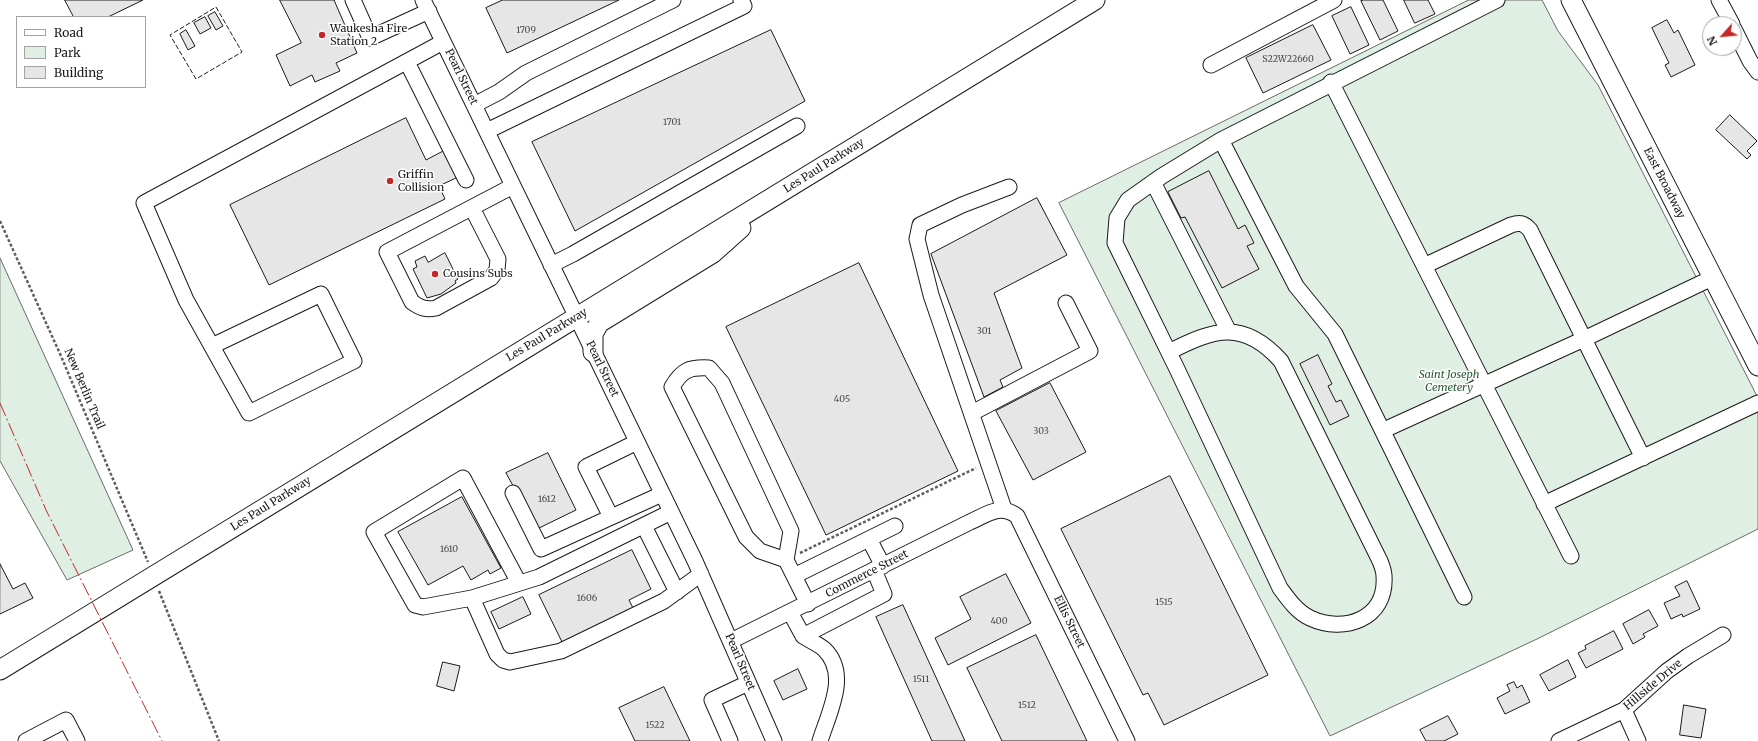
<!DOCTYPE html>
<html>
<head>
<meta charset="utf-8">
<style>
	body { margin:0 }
	#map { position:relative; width:1758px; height:741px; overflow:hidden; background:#fff; font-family:Merriweather,serif }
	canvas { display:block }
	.legend { position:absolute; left:16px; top:16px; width:130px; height:72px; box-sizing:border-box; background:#fff; border:1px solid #a3a3a3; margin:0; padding:5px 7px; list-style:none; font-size:12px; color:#1a1a1a }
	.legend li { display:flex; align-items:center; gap:8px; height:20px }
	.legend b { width:20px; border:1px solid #a3a3a3 }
	.north { position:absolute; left:1702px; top:16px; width:40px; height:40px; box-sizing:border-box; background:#fff; border:1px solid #a3a3a3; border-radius:50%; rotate:243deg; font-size:11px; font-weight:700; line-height:16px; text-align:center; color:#1a1a1a }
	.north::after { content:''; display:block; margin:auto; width:14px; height:18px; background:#c62828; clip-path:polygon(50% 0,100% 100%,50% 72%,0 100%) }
</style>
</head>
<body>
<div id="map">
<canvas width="1758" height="741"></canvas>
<ul class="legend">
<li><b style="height:5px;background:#fff"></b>Road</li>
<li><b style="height:11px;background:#e0efe3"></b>Park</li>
<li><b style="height:11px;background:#e6e6e6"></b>Building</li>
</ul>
<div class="north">N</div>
</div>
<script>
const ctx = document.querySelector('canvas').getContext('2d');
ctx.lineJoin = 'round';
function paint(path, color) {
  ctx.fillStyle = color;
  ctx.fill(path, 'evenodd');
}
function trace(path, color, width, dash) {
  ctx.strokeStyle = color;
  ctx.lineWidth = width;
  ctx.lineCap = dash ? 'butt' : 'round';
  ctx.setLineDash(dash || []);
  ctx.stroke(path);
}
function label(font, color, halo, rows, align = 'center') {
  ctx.font = font + ' Merriweather,serif';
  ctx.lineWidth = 3;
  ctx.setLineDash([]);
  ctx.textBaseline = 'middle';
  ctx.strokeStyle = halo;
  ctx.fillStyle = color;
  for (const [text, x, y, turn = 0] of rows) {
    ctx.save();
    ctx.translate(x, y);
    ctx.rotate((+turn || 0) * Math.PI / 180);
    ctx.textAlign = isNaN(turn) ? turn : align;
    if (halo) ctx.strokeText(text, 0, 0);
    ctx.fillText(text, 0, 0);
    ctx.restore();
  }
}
const green = new Path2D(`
	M1469 0H1542L1558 31 1598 85 1758 398V529L1537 639 1330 736 1059 203Z
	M0 258 133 550 67 580 0 461Z`);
const building = new Path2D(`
	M65 0H143L108 17H74Z
	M280 0H334L357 53 336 63 340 71 315 82 312 75 290 86 276 55 301 43Z
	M503 0H619L507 53 486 8Z
	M1364 0H1383L1398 31 1380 40 1361 1Z
	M1404 0H1428L1435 14 1415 23Z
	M1351 7 1369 45 1350 54 1332 16Z
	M215 12 223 26 216 30 208 16Z
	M205 17 211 28 200 34 194 23Z
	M1667 20 1674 33 1678 30 1695 65 1671 77 1665 65 1669 63 1652 28Z
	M1313 25 1331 60 1263 93 1246 58Z
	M186 30 195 46 188 50 180 34Z
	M771 30 805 101 575 231 532 142Z
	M1730 115 1757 141 1747 151 1751 155 1747 159 1716 130Z
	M406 118 426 160 445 150 458 177 439 186 445 199 269 285 230 205Z
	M1209 171 1238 229 1245 225 1254 243 1247 246 1259 269 1222 288 1185 217 1181 218 1168 192Z
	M1037 198 1067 255 994 293 1022 368 1000 380 1003 387 984 397 931 254Z
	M445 253 458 279 455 281 456 283 441 294 427 298 413 269 417 267 415 261 425 256 428 262Z
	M859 263 958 471 826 535 726 327Z
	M1318 355 1332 384 1328 386 1336 402 1341 400 1349 416 1330 425 1300 364Z
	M1050 383 1086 452 1033 480 996 411Z
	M548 453 576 510 537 529 506 473Z
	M1170 476 1268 675 1164 725 1148 693 1143 695 1061 529Z
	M462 497 501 568 490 574 488 570 471 580 463 566 428 585 398 532Z
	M632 550 651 589 629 600 634 610 563 644 539 595Z
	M0 564 13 589 25 583 33 598 0 614Z
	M1006 574 1031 623 948 665 935 638 971 619 960 597Z
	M1687 581 1700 609 1683 617 1682 614 1671 619 1664 603 1680 596 1675 587Z
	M523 597 531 614 499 629 491 612Z
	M903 605 965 741H932L876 617Z
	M1649 610 1658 626 1643 634 1645 637 1633 644 1623 624Z
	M1614 631 1623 649 1586 668 1578 653 1586 649 1585 646Z
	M1036 635 1087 741H1002L967 668Z
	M1568 660 1576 677 1549 691 1540 675Z
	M443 662 460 666 454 691 437 686Z
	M798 669 807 689 783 700 774 681Z
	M1514 682 1517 688 1522 685 1530 702 1505 714 1497 698 1510 691 1507 685Z
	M664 687 690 741H635L619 708Z
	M1684 705 1706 709 1701 738 1680 735Z
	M1448 716 1458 734 1444 741H1426L1420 730Z`);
const path = new Path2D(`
	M0 221 61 356 148 562
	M800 553 976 468
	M159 591 219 741`);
const minor = new Path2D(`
	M353 0 370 38 429 11
	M423 0 695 561 774 741
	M1719 0 1732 24
	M1734 29 1750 61 1758 72
	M407 62 466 180
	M1211 65 1334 0
	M1331 82 1571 556
	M474 105 499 92 526 73 673 0
	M487 131 744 6 741 0
	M1221 140 1296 286 1335 334 1464 597
	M1153 182 1229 332
	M472 208 498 259 497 270 491 278 436 308C426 310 420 308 412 302L387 252 513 186
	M551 265 573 254 797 126
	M1424 266 1511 225C1520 222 1524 223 1530 230L1643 458
	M212 346 321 294 354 361 249 413 186 300 144 203 443 42
	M1169 352C1214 329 1243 319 1281 361L1380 561C1382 566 1384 572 1384 576 1387 619 1344 634 1310 618 1297 612 1288 599 1280 588L1177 369 1115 243 1117 218 1128 200 1162 176 1221 140 1497 0
	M972 413 1090 351 1066 303
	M1384 430 1584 339 1712 278
	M513 493 541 549 662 494
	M1544 504 1758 403
	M1004 509 931 295 917 239 920 225 962 205 1009 187
	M671 512 539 577 472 598 497 654 503 660 510 662 561 651 664 601 701 574
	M611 517 586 467 637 442
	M644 526 677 592
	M869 539 883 566
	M786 560 791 531 722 383 709 368C689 367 682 370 672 387L746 537 760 551 786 560 808 604
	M794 576 895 526
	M472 598 423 607 415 605 374 532 463 478 519 583
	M790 612 803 636 884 594 874 570
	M803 636C809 640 818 644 824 649 850 674 829 712 820 741
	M731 641 970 522C986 515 1000 503 1017 516L1127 741
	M1624 710 1638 741
	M26 741 66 720 77 741
	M730 741 712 700 748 683
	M1559 741 1624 710 1667 671 1688 656 1723 635`);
const major = new Path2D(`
	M1571 0 1758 366
	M593 352V334L599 323 713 253 741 228
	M0 670 1095 0`);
const fence = new Path2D(`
	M216 7 242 52 196 79 170 35Z`);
const power = new Path2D(`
	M0 403 46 510 162 741`);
const markers = [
	[322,35,4,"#c62828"],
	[390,181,4,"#c62828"],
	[435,274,4,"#c62828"]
];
const numberNames = [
	["1709",526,30],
	["S22W22660",1288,59],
	["1701",672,122],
	["301",984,331],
	["405",842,399],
	["303",1041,431],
	["1612",547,499],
	["1610",449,549],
	["1606",587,598],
	["1515",1164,602],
	["400",999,621],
	["1511",921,679],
	["1512",1027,705],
	["1522",655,725]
];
const poiNames = [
	["Waukesha Fire",330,29],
	["Station 2",330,42],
	["Griffin",398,175],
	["Collision",398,188],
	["Cousins Subs",443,274]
];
const streetNames = [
	["Pearl Street",461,77,64],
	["Les Paul Parkway",824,166,-32],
	["East Broadway",1664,183,63],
	["Les Paul Parkway",547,335,-31],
	["Pearl Street",602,369,64],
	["New Berlin Trail",84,389,67],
	["Les Paul Parkway",271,504,-32],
	["Commerce Street",867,574,-27],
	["Ellis Street",1069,622,64],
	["Pearl Street",740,662,67],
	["Hillside Drive",1653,685,-40]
];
const parkNames = [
	["Saint Joseph",1449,375],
	["Cemetery",1449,388]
];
paint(green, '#e0efe3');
trace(green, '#6a6a6a', 1);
paint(building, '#e6e6e6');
trace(building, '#1a1a1a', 1);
trace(minor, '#1a1a1a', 17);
trace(major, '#1a1a1a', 21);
trace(path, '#5f5f5f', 2.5, [3, 2]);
trace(minor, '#fff', 15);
trace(major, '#fff', 19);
trace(fence, '#1a1a1a', 1, [5, 2]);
trace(power, '#c62828', 1, [14, 3, 2, 3]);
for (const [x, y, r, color] of markers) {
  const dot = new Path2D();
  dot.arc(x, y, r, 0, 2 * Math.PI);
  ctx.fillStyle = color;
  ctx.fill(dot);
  trace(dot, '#fff', 1.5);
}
label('9px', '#4d4d4d', null, numberNames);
label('11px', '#1a1a1a', '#fff', poiNames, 'left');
label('11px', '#1a1a1a', '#fff', streetNames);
label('italic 11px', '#2b5a34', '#fff', parkNames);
</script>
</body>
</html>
